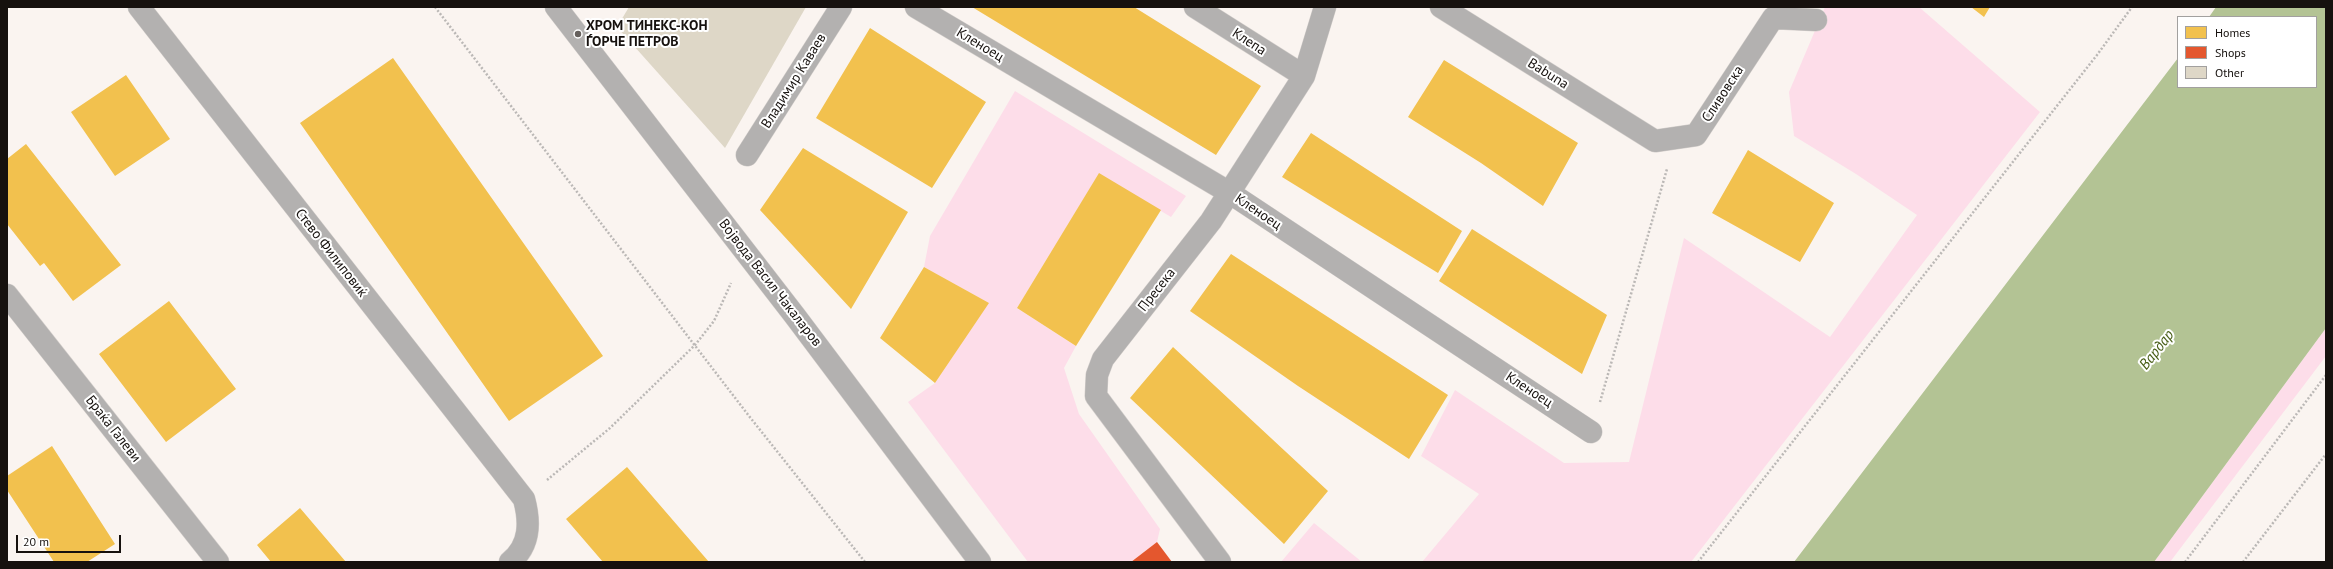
<!DOCTYPE html>
<html>
<head>
<meta charset="utf-8">
<style>
	body { margin:0 }
	#map { position:relative; width:2333px; height:569px; overflow:hidden; background:#faf4f0; font-family:"PT Sans",sans-serif }
	canvas { display:block }
	.frame { position:absolute; inset:0; border:8px solid #16110e; pointer-events:none }
	.legend { position:absolute; left:2177px; top:16px; width:140px; height:72px; box-sizing:border-box; background:#fff; border:1px solid #a2a09f; margin:0; padding:5px 7px; list-style:none; font-size:12px; color:#16110e }
	.legend li { display:flex; align-items:center; gap:8px; height:20px }
	.legend b { width:20px; border:1px solid #a2a09f }
	.scale { position:absolute; left:16px; top:535px; width:105px; height:18px; box-sizing:border-box; border:2px solid #16110e; border-top:0; padding-left:5px; font-size:12px; line-height:14px; white-space:nowrap; color:#16110e; -webkit-text-stroke:3px #fff; paint-order:stroke }
</style>
</head>
<body>
<div id="map">
<canvas width="2333" height="569"></canvas>
<div class="frame"></div>
<ul class="legend">
<li><b style="height:11px;background:#f2c14e"></b>Homes</li>
<li><b style="height:11px;background:#e4572e"></b>Shops</li>
<li><b style="height:11px;background:#ded7c7"></b>Other</li>
</ul>
<div class="scale">20 m</div>
</div>
<script>
const ctx = document.querySelector('canvas').getContext('2d');
ctx.lineJoin = 'round';
function paint(path, color) {
  ctx.fillStyle = color;
  ctx.fill(path, 'evenodd');
}
function trace(path, color, width, dash) {
  ctx.strokeStyle = color;
  ctx.lineWidth = width;
  ctx.lineCap = dash ? 'butt' : 'round';
  ctx.setLineDash(dash || []);
  ctx.stroke(path);
}
function label(font, color, halo, rows, align = 'center') {
  ctx.font = font + ' "PT Sans",sans-serif';
  ctx.lineWidth = 4;
  ctx.setLineDash([]);
  ctx.textBaseline = 'middle';
  ctx.strokeStyle = halo;
  ctx.fillStyle = color;
  for (const [text, x, y, turn = 0] of rows) {
    ctx.save();
    ctx.translate(x, y);
    ctx.rotate((+turn || 0) * Math.PI / 180);
    ctx.textAlign = isNaN(turn) ? turn : align;
    if (halo) ctx.strokeText(text, 0, 0);
    ctx.fillText(text, 0, 0);
    ctx.restore();
  }
}
const green = new Path2D(`
	M1825 7H1919L2040 112 1691 562H1422L1479 494 1421 456 1455 390 1564 463 1629 462 1684 238 1830 337 1917 215 1856 174 1794 136 1789 92Z
	M1015 91 1186 196 1171 217 1099 174 1017 308 1076 346 1064 368 1079 414 1160 529 1157 542 1131 562H1028L908 402 935 383 988 303 924 267 930 236Z
	M2326 328V356L2170 562H2154Z
	M1314 523 1362 562H1281Z`);
const water = new Path2D(`
	M2216 7H2326V328L2154 562H1794L2178 58V87H2316V17H2209Z`);
const homes = new Path2D(`
	M972 7H1134L1261 86 1216 155Z
	M1971 7H1990L1984 17Z
	M870 28 986 102 932 188 816 118Z
	M393 58 603 356 509 421 300 123Z
	M1444 60 1578 143 1543 206 1481 163 1408 117Z
	M126 75 170 139 115 176 71 112Z
	M1311 133 1462 231 1438 273 1282 177Z
	M26 144 121 265 73 301 44 263 40 266 7 224V159Z
	M803 148 908 212 851 309 760 210Z
	M1748 150 1834 203 1800 262 1712 213Z
	M1099 173 1161 210 1076 346 1017 308Z
	M1472 229 1607 315 1582 374 1439 281Z
	M1231 254 1448 395 1409 459 1298 386 1190 311Z
	M924 267 989 303 935 383 880 338Z
	M169 301 236 389 166 442 99 354Z
	M1173 347 1328 491 1284 544 1130 398Z
	M52 446 115 544 87 562H54L7 490V476Z
	M627 467 709 562H603L566 519Z
	M300 508 346 562H271L257 545Z`);
const shops = new Path2D(`
	M1157 542 1172 562H1131Z`);
const building = new Path2D(`
	M629 7H806L725 148 617 27Z`);
const path = new Path2D(`
	M435 7 749 416 865 562
	M1600 402 1667 169
	M547 480 610 428 695 345 714 321 731 283
	M1698 562 2097 55 2132 7
	M2185 562 2326 375
	M2243 562 2326 454`);
const minor = new Path2D(`
	M139 7 524 499C530 521 531 545 510 562
	M916 7 1230 193 1591 432
	M1195 7 1304 76
	M1441 7 1655 141 1696 135 1773 18 1816 20
	M747 155 841 7
	M7 295 218 562
	M1220 562 1096 396 1097 375 1103 359 1211 221 1304 76 1325 7`);
const tertiary = new Path2D(`
	M556 7 795 316 980 562`);
const markers = [
	[578,34,4,"#66605d"]
];
const poiNames = [
	["ХРОМ ТИНЕКС-КОН",586,26],
	["ЃОРЧЕ ПЕТРОВ",586,42]
];
const streetNames = [
	["Клепа",1249,42,33],
	["Кленоец",980,45,31],
	["Babuna",1548,74,32],
	["Владимир Каваев",794,81,-58],
	["Сливовска",1723,94,-57],
	["Кленоец",1258,212,34],
	["Стево Филиповиќ",331,253,52],
	["Војвода Васил Чакаларов",770,283,52],
	["Пресека",1157,290,-52],
	["Кленоец",1529,390,33],
	["Браќа Галеви",113,429,52]
];
const waterNames = [
	["Вардар",2157,350,-52]
];
paint(green, '#fddde9');
paint(water, '#b3c394');
paint(homes, '#f2c14e');
paint(shops, '#e4572e');
paint(building, '#ded7c7');
trace(minor, '#d5d0cd', 23);
trace(tertiary, '#d5d0cd', 23);
trace(path, '#bbb8b6', 2.5, [2, 2]);
trace(minor, '#b3b1b0', 22);
trace(tertiary, '#b3b1b0', 22);
for (const [x, y, r, color] of markers) {
  const dot = new Path2D();
  dot.arc(x, y, r, 0, 2 * Math.PI);
  ctx.fillStyle = color;
  ctx.fill(dot);
  trace(dot, '#fff', 1.5);
}
label('bold 14px', '#16110e', '#fff', poiNames, 'left');
label('14px', '#16110e', '#fff', streetNames);
label('italic 15px', '#495f18', '#fff', waterNames);
</script>
</body>
</html>
